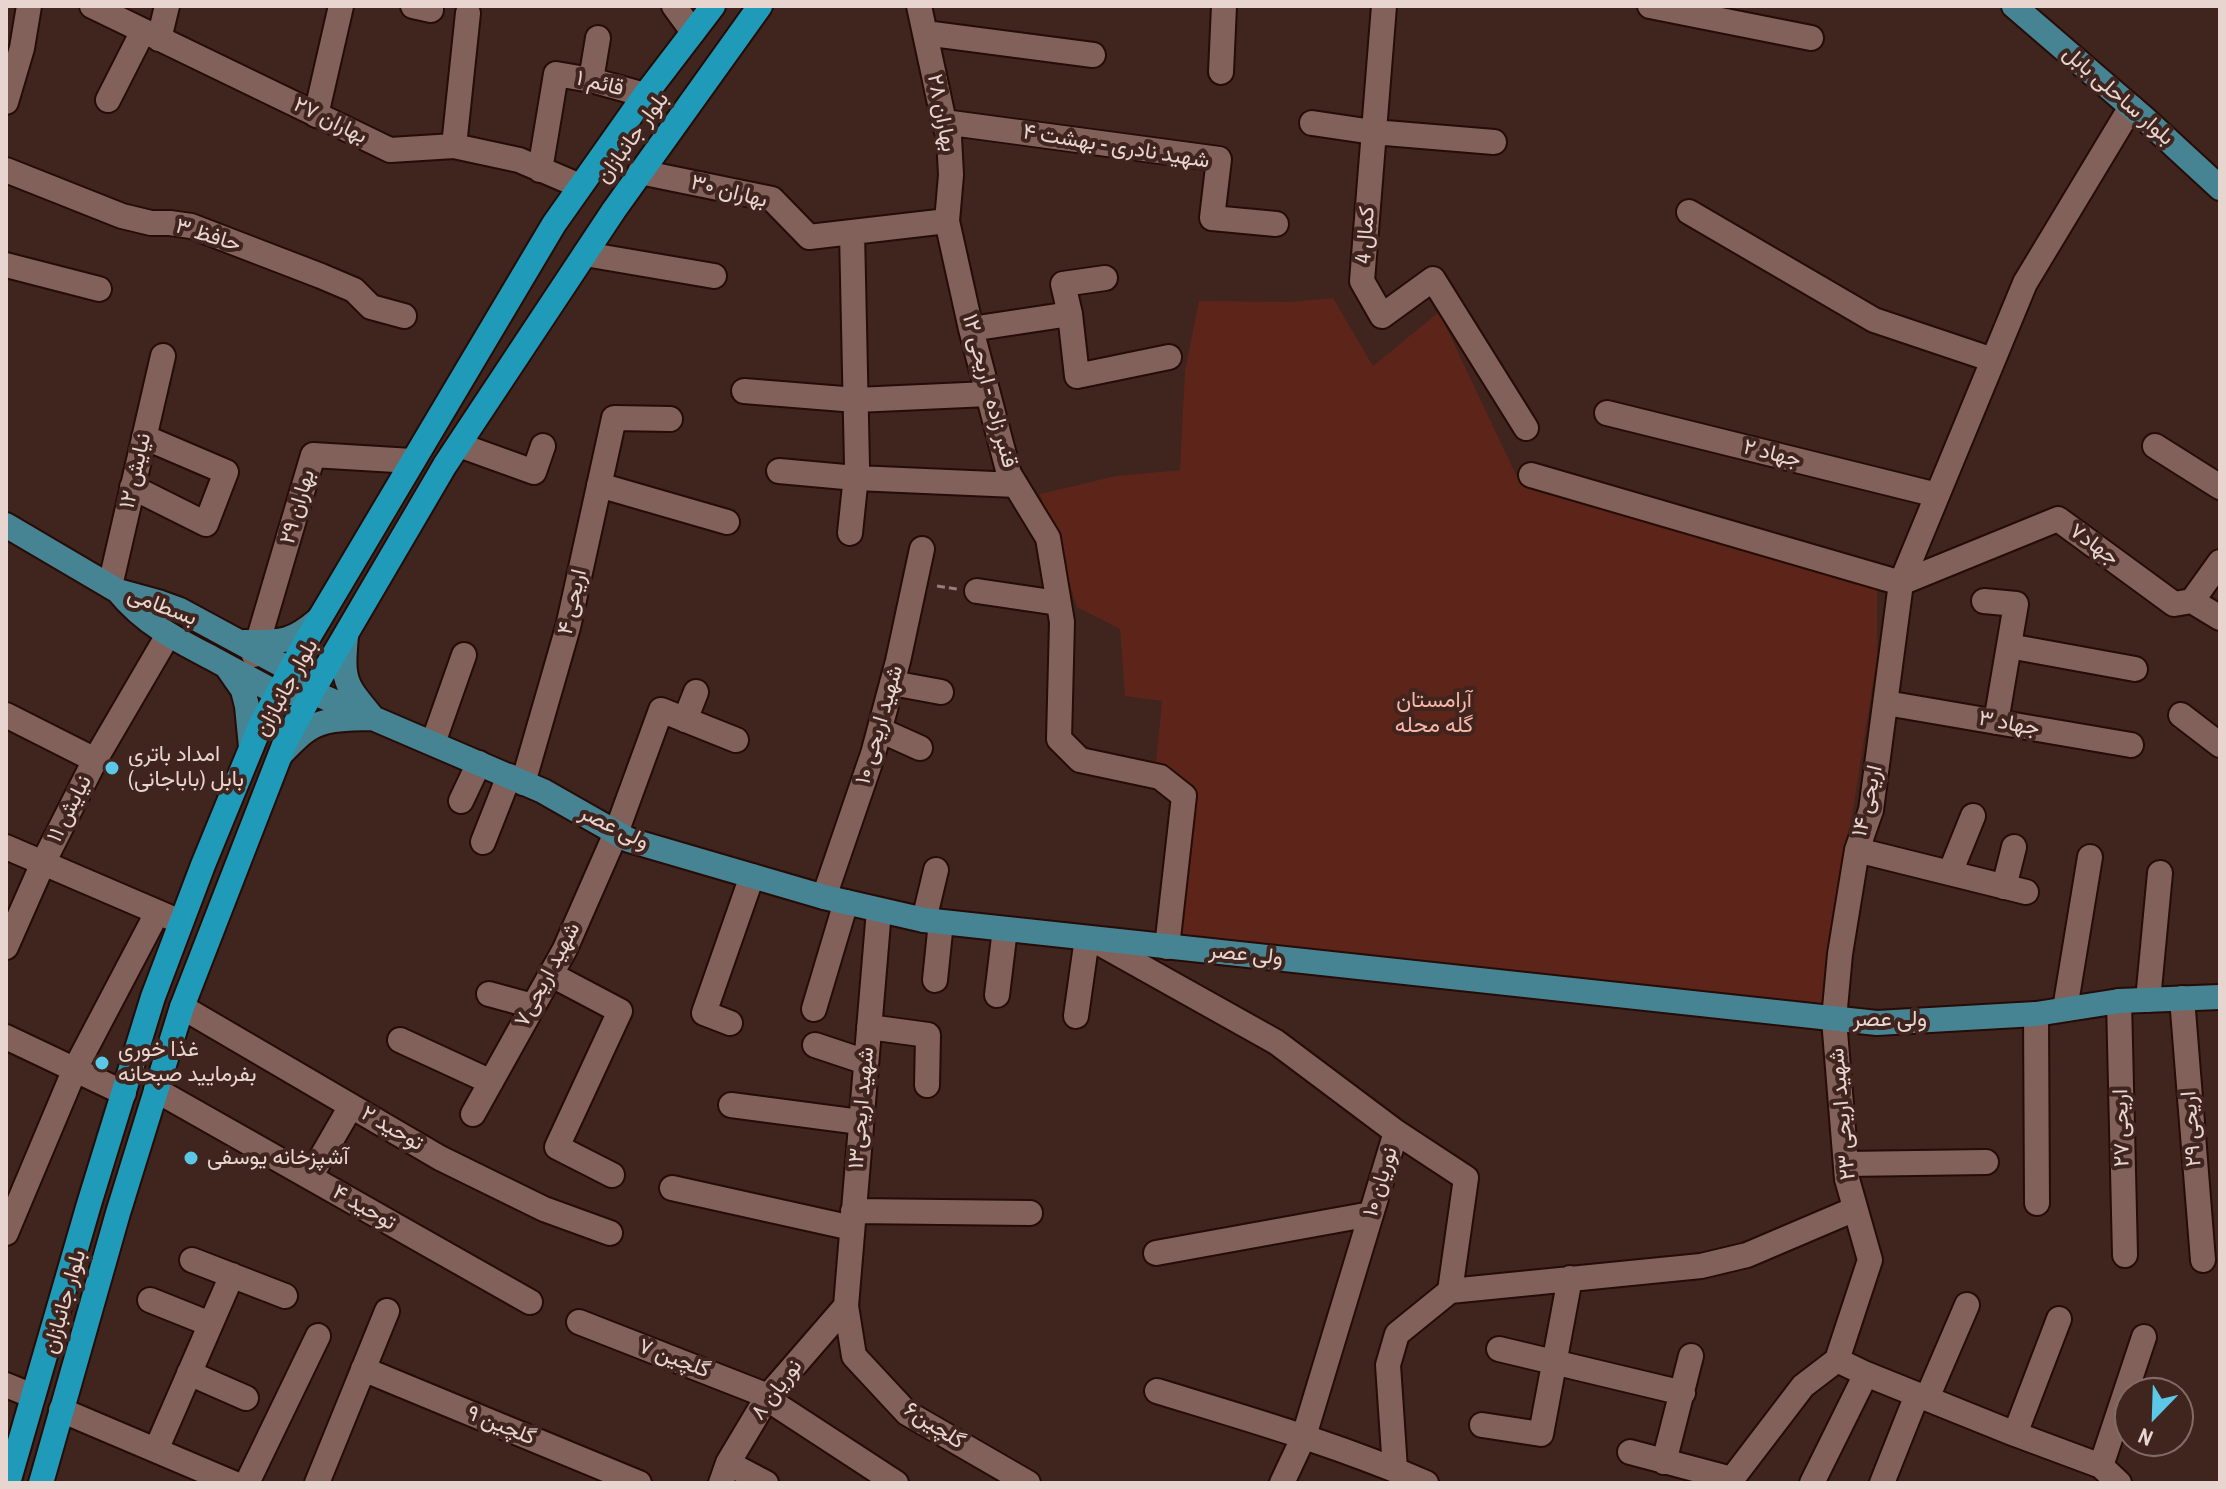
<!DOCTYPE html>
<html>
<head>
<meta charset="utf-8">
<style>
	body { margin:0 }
	#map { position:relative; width:2226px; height:1489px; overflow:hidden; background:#40241e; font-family:"Archivo Narrow",sans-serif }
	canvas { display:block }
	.frame { position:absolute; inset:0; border:8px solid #e8d5d0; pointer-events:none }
	.north { position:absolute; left:2114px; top:1377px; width:80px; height:80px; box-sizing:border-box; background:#40241e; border:2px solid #836b65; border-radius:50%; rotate:203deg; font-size:22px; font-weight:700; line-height:32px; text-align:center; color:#e8d5d0 }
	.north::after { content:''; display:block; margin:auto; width:28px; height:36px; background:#5bc8e7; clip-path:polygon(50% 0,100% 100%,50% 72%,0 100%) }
</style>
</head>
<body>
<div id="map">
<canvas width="2226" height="1489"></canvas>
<div class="frame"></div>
<div class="north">N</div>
</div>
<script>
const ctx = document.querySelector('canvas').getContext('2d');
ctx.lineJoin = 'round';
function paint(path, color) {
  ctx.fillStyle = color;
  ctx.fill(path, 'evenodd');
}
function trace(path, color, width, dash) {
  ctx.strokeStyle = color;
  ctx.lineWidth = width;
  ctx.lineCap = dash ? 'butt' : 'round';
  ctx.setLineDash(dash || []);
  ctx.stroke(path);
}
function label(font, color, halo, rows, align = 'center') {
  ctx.font = font + ' "Archivo Narrow",Vazirmatn,sans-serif';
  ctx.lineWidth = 8;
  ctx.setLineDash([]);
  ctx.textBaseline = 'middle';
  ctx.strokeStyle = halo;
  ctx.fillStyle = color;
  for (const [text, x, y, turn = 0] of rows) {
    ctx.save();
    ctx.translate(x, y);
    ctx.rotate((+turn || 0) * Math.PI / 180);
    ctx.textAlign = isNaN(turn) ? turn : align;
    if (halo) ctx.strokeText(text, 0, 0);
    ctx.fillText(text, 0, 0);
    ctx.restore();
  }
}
const green = new Path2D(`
	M1333 298 1373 366 1439 312 1517 477 1877 573V657L1822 1007 1181 936 1195 786 1156 762 1162 701 1125 696 1120 629 1077 607 1040 494 1116 476 1180 470 1185 371 1199 301 1289 302Z`);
const path = new Path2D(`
	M937 586 957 589`);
const minor = new Path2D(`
	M92 6 390 150 454 146 519 160 580 186
	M413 6 431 10
	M674 6 693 32
	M919 6 944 122 949 137 951 175 947 221 971 329 1009 474 1048 538 1062 622 1059 739 1080 760 1160 777 1184 796 1167 947
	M1384 6 1362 281 1382 316 1433 279 1526 428
	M1650 6 1811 38
	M925 33 1093 55
	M159 39 167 6
	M1221 72 1224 6
	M591 80 598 38
	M108 100 143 31
	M6 102 22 48 29 6
	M316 115 341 6
	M944 122 1219 159 1212 218 1276 224
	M1312 123 1373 132 1494 142
	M454 146 468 13
	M6 170 122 216 151 223H170L191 226 321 276 354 290 371 307 404 316
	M540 170 556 74 591 80 645 95
	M640 172 772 199 809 237 947 221
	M1689 212 1874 320 1993 360
	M585 254 714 276
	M6 265 99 289
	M1105 278 1063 284 1070 314 1077 376 1169 357
	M971 329 1070 314
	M744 391 856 400 988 394
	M1607 413 1937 495
	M459 445 534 472 543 446
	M2155 446 2220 487
	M779 471 856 478 1016 485
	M1531 475 1901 583
	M599 485 727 522
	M132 487 206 524 226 472 144 437
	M850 533 857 466 852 232
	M1901 583 2058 519 2174 604 2192 601
	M110 586 163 356
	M977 591 1058 603
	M1984 601 2016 604 1996 722
	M2192 601 2220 562
	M2192 601 2220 618
	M2009 646 2135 669
	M254 655 313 455 412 461
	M892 683 941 692
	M1886 703 2131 745
	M6 715 95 760
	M2181 715 2220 745
	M685 720 696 692
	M880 730 920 748
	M433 743 464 655
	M523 783 568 627 614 418 670 419
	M461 801 479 763
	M483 842 509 776
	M6 847 169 917
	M1857 850 2026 892
	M1950 873 1973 816
	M2004 887 2014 847
	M824 897 873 754 898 661 922 549
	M879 910 846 1306 854 1356 907 1413 1028 1483
	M924 920 936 870
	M1092 939 1276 1042 1396 1132 1466 1178 1450 1291
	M6 947 43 863 95 760 168 635
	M550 974 620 1011 557 1147 612 1175
	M935 980 941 922
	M489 994 533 1006
	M997 995 1005 929
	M2182 998 2203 1260
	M2148 1000 2160 873
	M2119 1001 2125 1255
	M182 1007 440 1158 544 1209 610 1233
	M814 1009 846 902
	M2065 1009 2090 857
	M2036 1014 2037 1203
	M1076 1016 1087 938
	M730 1023 704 1013 752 876
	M869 1027 928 1035 927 1085
	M6 1037 124 1093
	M400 1040 491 1082
	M815 1045 866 1062
	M156 1090 530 1302
	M731 1105 860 1122
	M473 1114 565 949 616 833 661 710 736 740
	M1846 1164 1986 1162
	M310 1177 351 1106
	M672 1188 852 1228
	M853 1211 1030 1213
	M6 1233 75 1069 157 913
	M1156 1253 1371 1214
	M192 1260 285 1296
	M150 1300 210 1324
	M579 1322 768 1396 775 1404 896 1483
	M1499 1349 1683 1393
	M1837 1360 1870 1260 1847 1179 1834 1019 1840 954 1857 850 1871 810 1901 583 2025 283 2131 107
	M1837 1360 1866 1374 2015 1434 2101 1466 2119 1483
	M363 1369 639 1483
	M189 1373 246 1398
	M6 1385 33 1396
	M1157 1391C1248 1419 1339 1445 1426 1483
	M1927 1398 1967 1305
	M61 1410 233 1483
	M1482 1425 1541 1434 1570 1278
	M2015 1434 2059 1319
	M156 1450 232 1275
	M1630 1452 1732 1479 1803 1386 1837 1360
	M1664 1462 1691 1356
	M728 1463 766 1483
	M2101 1466 2144 1337
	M1395 1469 1388 1365 1397 1334 1450 1291 1701 1266 1747 1255 1855 1209
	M247 1483 318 1336
	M317 1483 387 1311
	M721 1483 728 1463 768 1396 846 1306
	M1282 1483 1304 1436 1396 1132
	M1812 1483 1866 1374
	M1882 1483 1917 1395`);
const major = new Path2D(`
	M2014 6 2144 118 2220 188
	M6 525 118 591 158 602 180 610 289 669 312 692 543 791 629 840 824 897 924 920 1877 1023 2036 1014 2119 1001 2220 997
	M118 591C143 622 175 639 210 657 232 669 254 681 277 693H295
	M244 642C280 642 290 644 319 619
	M227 667 243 690 247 706 251 747
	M282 753C290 745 298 736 307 730 326 717 351 719 373 718 344 683 342 681 346 636`);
const highway = new Path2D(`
	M8 1483 89 1204 153 997 203 865 261 724 305 643 554 224 645 95 713 6
	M41 1483 118 1213 182 1007 284 745 312 692 445 465 614 210 760 6`);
const markers = [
	[112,768,8,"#5bc8e7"],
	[102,1063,8,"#5bc8e7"],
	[191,1158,8,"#5bc8e7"]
];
const streetNames = [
	["قائم ۱",600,84,14],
	["بلوار ساحلی بابل",2118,96,41],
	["بهاران ۲۸",941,113,79],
	["بهاران ۲۷",330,121,26],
	["بلوار جانبازان",633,138,-54],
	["شهید نادری - بهشت ۴",1116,147,9],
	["بهاران ۳۰",729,192,14],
	["کمال 4",1366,235,-86],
	["حافظ ۳",208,236,17],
	["قنبر زاده - اریحی ۱۲",989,391,75],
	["جهاد ۲",1772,454,14],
	["نیایش ۱۲",136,471,-77],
	["بهاران ۲۹",298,507,-74],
	["جهاد۷",2094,545,36],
	["اریحی ۴",573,602,-77],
	["بسطامی",162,607,21],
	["بلوار جانبازان",287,688,-61],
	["جهاد ۳",2009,724,10],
	["شهید اریحی ۱۰",880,725,-74],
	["اریحی ۱۴",1868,801,-77],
	["نیایش ۱۱",70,809,-63],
	["ولی عصر",614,828,26],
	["ولی عصر",1246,955,6],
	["شهید اریحی۷",548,975,-62],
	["ولی عصر",1890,1020],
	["شهید اریحی۱۳",862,1108,-85],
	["شهید اریحی ۲۳",1843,1114,-95],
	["اریحی ۲۷",2122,1128,-91],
	["توحید ۲",392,1129,30],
	["اریحی ۲۹",2192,1129,-94],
	["نوریان ۱۰",1381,1182,-73],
	["توحید ۴",364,1208,30],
	["بلوار جانبازان",65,1302,-74],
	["گلچین ۷",674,1359,21],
	["نوریان ۸",777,1390,-53],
	["گلچین ۹",501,1426,22],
	["گلچین۶",934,1426,33]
];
const parkNames = [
	["آرامستان",1434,701],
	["گله محله",1434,726]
];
const poiNames = [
	["امداد باتری",128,755],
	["بابل (باباجانی)",128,780],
	["غذا خوری",118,1050],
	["بفرمایید صبحانه",118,1075],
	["آشپزخانه یوسفی",207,1158]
];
paint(green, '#5d2419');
trace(minor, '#250c07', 28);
trace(major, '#250c07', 28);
trace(highway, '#250c07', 28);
trace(path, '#967f79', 3, [8, 4]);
trace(minor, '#82615a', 24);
trace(major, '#478493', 24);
trace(highway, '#1f9bb9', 24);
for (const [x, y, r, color] of markers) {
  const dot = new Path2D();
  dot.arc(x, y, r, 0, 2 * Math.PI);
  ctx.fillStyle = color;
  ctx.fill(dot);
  trace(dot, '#40241e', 3);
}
label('22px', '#e8d5d0', '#40241e', streetNames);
label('22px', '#f7b6a8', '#40241e', parkNames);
label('22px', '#e8d5d0', '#40241e', poiNames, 'left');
</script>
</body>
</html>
